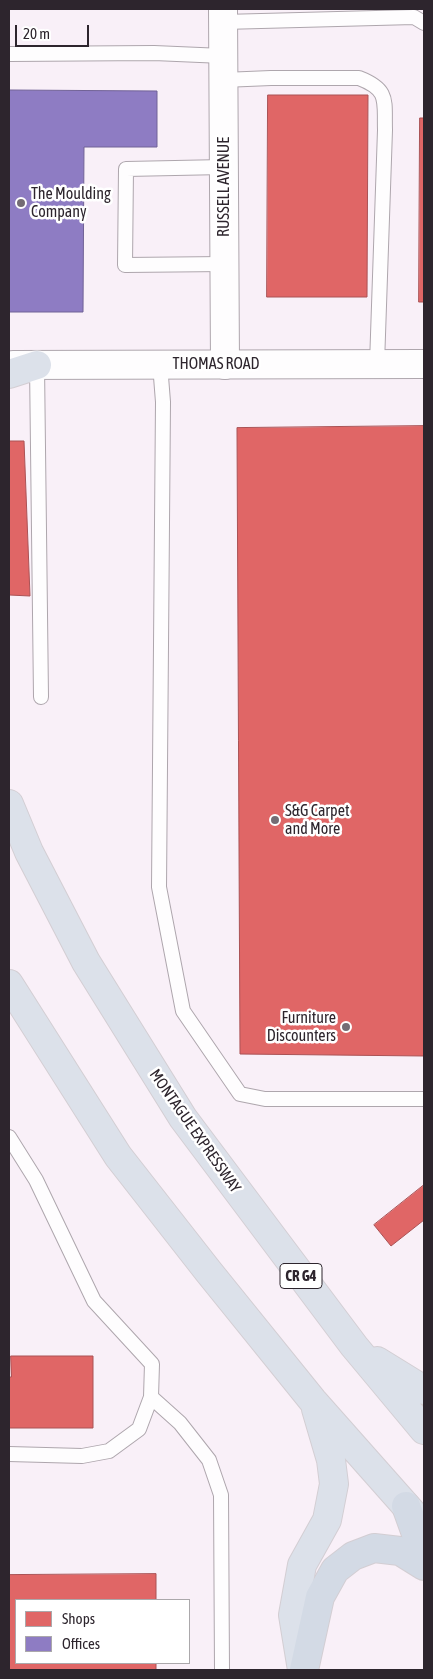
<!DOCTYPE html>
<html>
<head>
<meta charset="utf-8">
<style>
	body { margin:0 }
	#map { position:relative; width:433px; height:1679px; overflow:hidden; background:#f9f0f8; font-family:"Asap Condensed",sans-serif }
	canvas { display:block }
	.frame { position:absolute; inset:0; border:10px solid #2d252d; pointer-events:none }
	.legend { position:absolute; left:15px; top:1599px; width:175px; height:65px; box-sizing:border-box; background:#fff; border:1px solid #aba8ab; margin:0; padding:6px 9px; list-style:none; font-size:15px; color:#2d252d }
	.legend li { display:flex; align-items:center; gap:10px; height:25px }
	.legend b { width:25px; border:1px solid #aba8ab }
	.scale { position:absolute; left:15px; top:25px; width:74px; height:22px; box-sizing:border-box; border:2px solid #2d252d; border-top:0; padding-left:6px; font-size:15px; line-height:18px; white-space:nowrap; color:#2d252d; -webkit-text-stroke:4px #fff; paint-order:stroke }
</style>
</head>
<body>
<div id="map">
<canvas width="433" height="1679"></canvas>
<div class="frame"></div>
<ul class="legend">
<li><b style="height:14px;background:#e06666"></b>Shops</li>
<li><b style="height:14px;background:#8e7cc3"></b>Offices</li>
</ul>
<div class="scale">20 m</div>
</div>
<script>
const ctx = document.querySelector('canvas').getContext('2d');
ctx.lineJoin = 'round';
function paint(path, color) {
  ctx.fillStyle = color;
  ctx.fill(path, 'evenodd');
}
function trace(path, color, width, dash) {
  ctx.strokeStyle = color;
  ctx.lineWidth = width;
  ctx.lineCap = dash ? 'butt' : 'round';
  ctx.setLineDash(dash || []);
  ctx.stroke(path);
}
function label(font, color, halo, rows, align = 'center') {
  ctx.font = font + ' "Asap Condensed",sans-serif';
  ctx.lineWidth = 5;
  ctx.setLineDash([]);
  ctx.textBaseline = 'middle';
  ctx.strokeStyle = halo;
  ctx.fillStyle = color;
  for (const [text, x, y, turn = 0] of rows) {
    ctx.save();
    ctx.translate(x, y);
    ctx.rotate((+turn || 0) * Math.PI / 180);
    ctx.textAlign = isNaN(turn) ? turn : align;
    if (halo) ctx.strokeText(text, 0, 0);
    ctx.fillText(text, 0, 0);
    ctx.restore();
  }
}
const shops = new Path2D(`
	M268 95H368L367 297H267Z
	M420 118H424V302H419Z
	M424 426V1056L240 1054 237 428Z
	M9 441H24L30 596 9 595Z
	M424 1185V1220L391 1246 374 1225Z
	M11 1356H93V1428H9V1377H11Z
	M156 1574V1600H16V1663H156V1670H9V1575Z`);
const offices = new Path2D(`
	M9 90 157 91V147H84L83 312H9Z`);
const service = new Path2D(`
	M223 22 414 17 424 23
	M9 54 154 53 223 56
	M223 80 271 78H359C390 90 384 101 385 130L377 364
	M224 167 126 169 125 265 224 264
	M160 364 163 402 159 887 183 1011 240 1094 265 1099H424
	M37 365 41 697
	M9 1137 36 1180 94 1301 152 1364 151 1397 139 1429 109 1451 82 1456 9 1454
	M151 1397 180 1423 209 1460 221 1495 222 1670`);
const minor = new Path2D(`
	M223 9 225 365`);
const tertiary = new Path2D(`
	M13 365 424 364`);
const trunk = new Path2D(`
	M9 374 37 365
	M9 804 29 852 86 962 183 1118 354 1346 424 1430
	M9 984 118 1156 208 1271 313 1401 422 1524
	M377 1361 424 1390
	M302 1670 293 1615 302 1565 327 1520 334 1484 331 1460 316 1409`);
const motorway = new Path2D(`
	M406 1506 424 1556
	M304 1670 320 1597 335 1570 353 1556 374 1548 400 1551 424 1566`);
const markers = [
	[21,203,5,"#746c74"],
	[275,820,5,"#746c74"],
	[346,1027,5,"#746c74"]
];
const shields = [
	[301,1276,42]
];
const shieldNames = [
	["CR G4",301,1276]
];
const streetNames = [
	["RUSSELL AVENUE",224,187,-90],
	["THOMAS ROAD",216,364],
	["MONTAGUE EXPRESSWAY",195,1131,55]
];
const poiNames = [
	["The Moulding",31,194],
	["Company",31,212],
	["S&G Carpet",285,811],
	["and More",285,829],
	["Furniture",336,1018,"right"],
	["Discounters",336,1036,"right"]
];
paint(shops, '#e06666');
trace(shops, '#aa5255', 1);
paint(offices, '#8e7cc3');
trace(offices, '#716296', 1);
trace(service, '#aea6ad', 16);
trace(minor, '#aea6ad', 30);
trace(tertiary, '#aea6ad', 30);
trace(trunk, '#d3ced3', 30);
trace(motorway, '#d3ced3', 30);
trace(service, '#fefdfe', 14);
trace(minor, '#fefdfe', 28);
trace(tertiary, '#fefdfe', 28);
trace(trunk, '#dce1ea', 28);
trace(motorway, '#d3dae5', 28);
for (const [x, y, r, color] of markers) {
  const dot = new Path2D();
  dot.arc(x, y, r, 0, 2 * Math.PI);
  ctx.fillStyle = color;
  ctx.fill(dot);
  trace(dot, '#fff', 2);
}
for (const [x, y, w] of shields) {
  const box = new Path2D();
  box.roundRect(x - w / 2, y - 12.5, w, 25, 4);
  ctx.fillStyle = '#fff';
  ctx.fill(box);
  trace(box, '#2d252d', 1);
}
label('bold 15px', '#2d252d', null, shieldNames);
label('16px', '#2d252d', '#fff', streetNames);
label('16px', '#2d252d', '#fff', poiNames, 'left');
</script>
</body>
</html>
